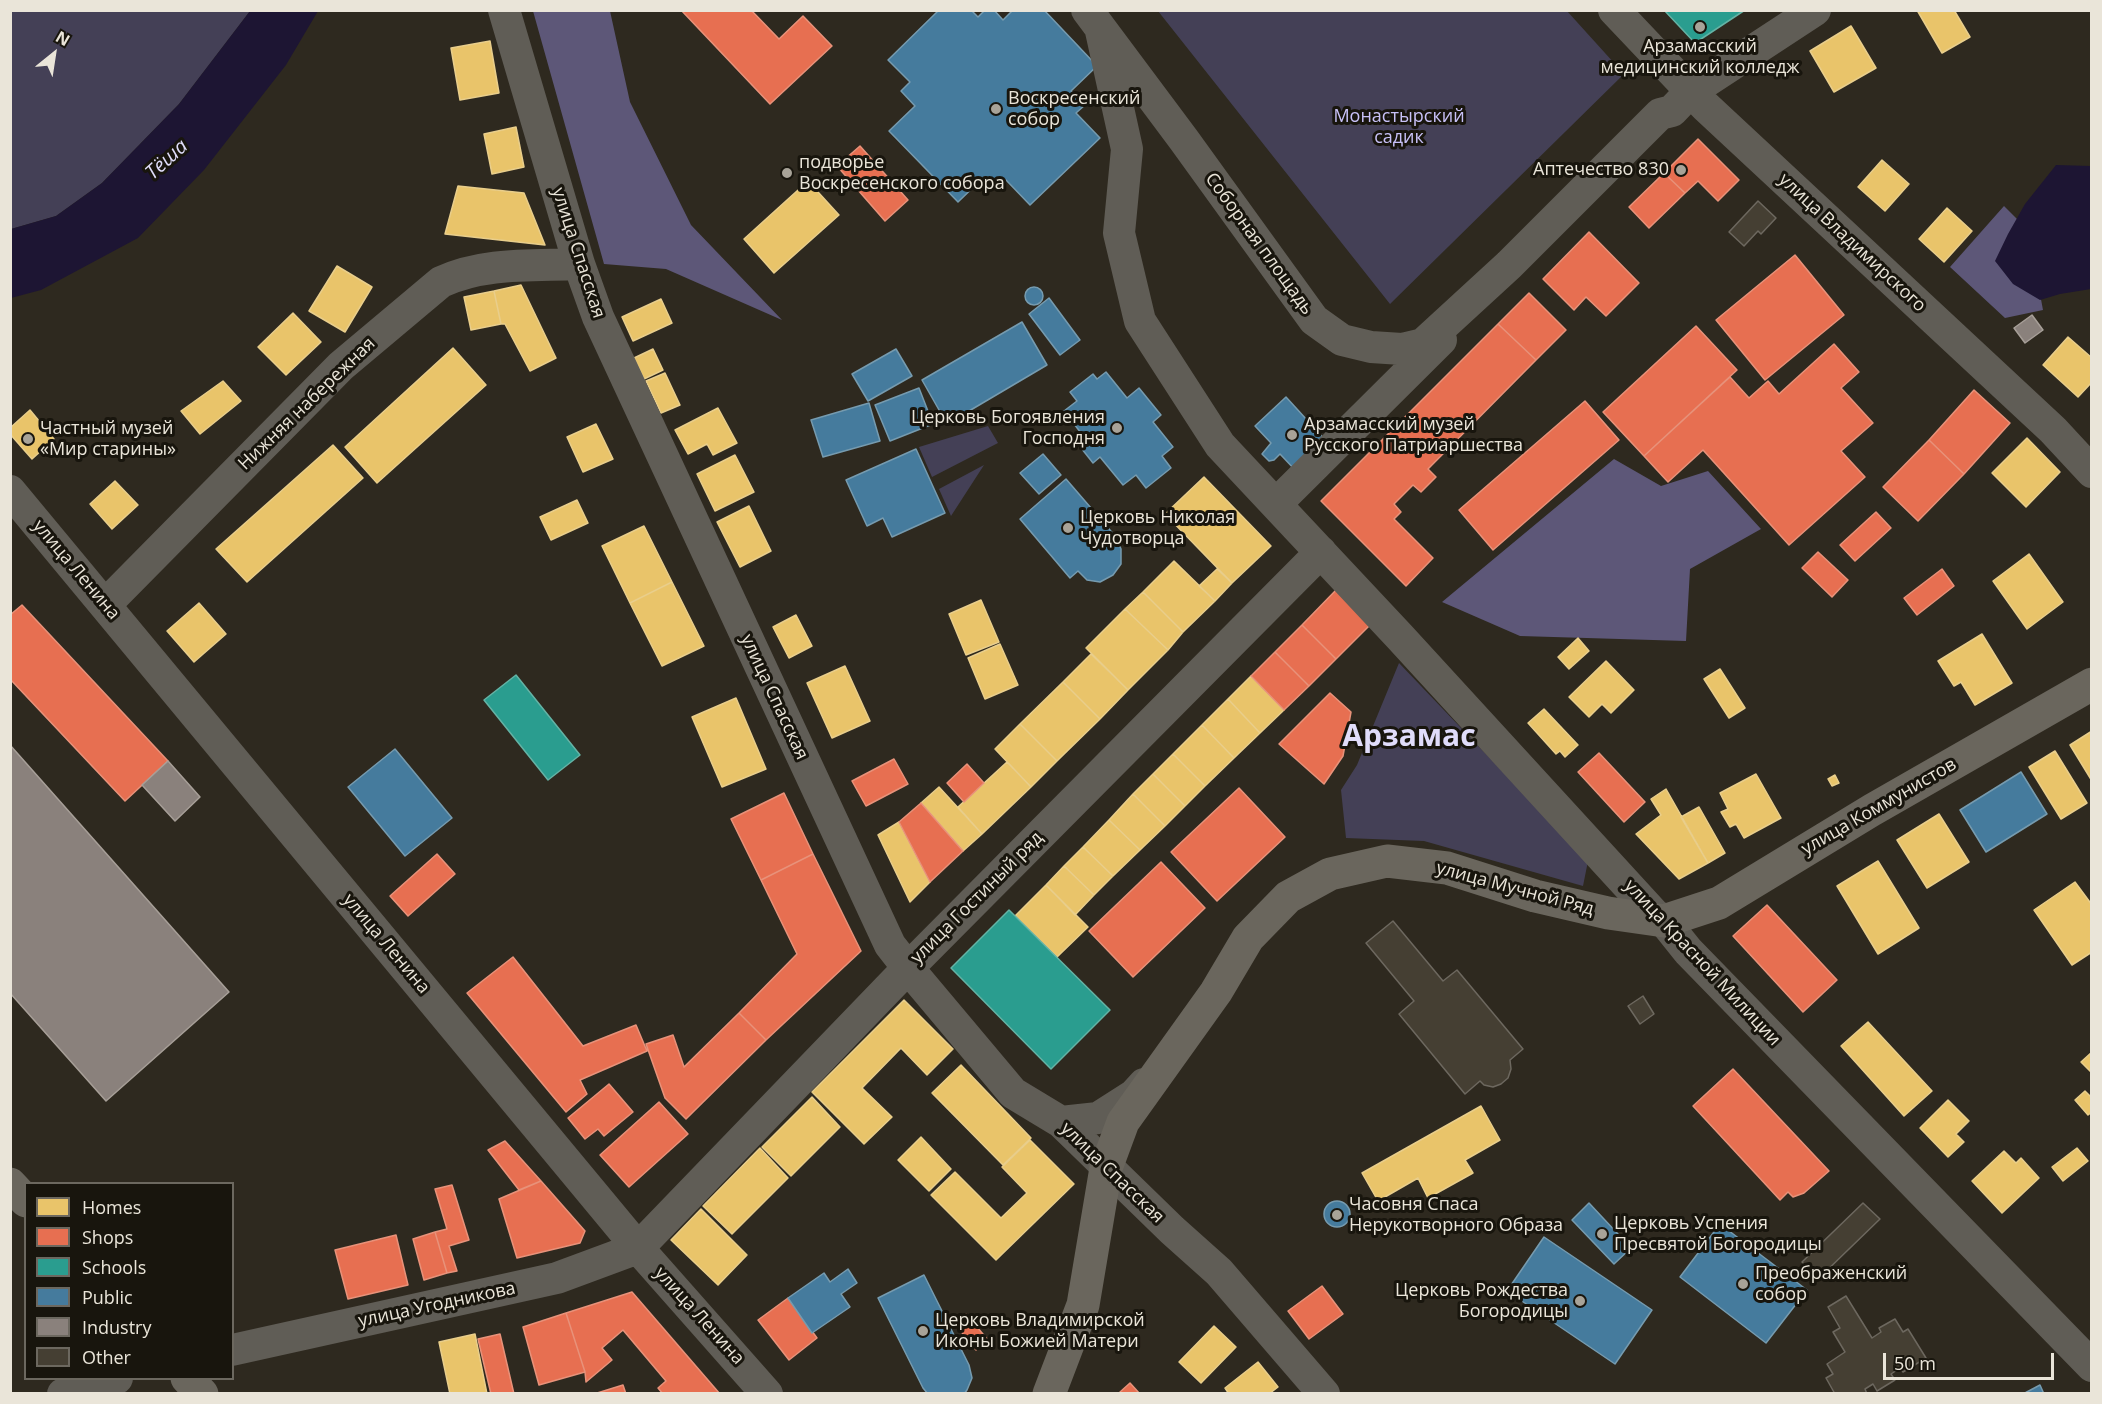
<!DOCTYPE html>
<html>
<head>
<meta charset="utf-8">
<style>
	body { margin:0 }
	#map { position:relative; width:2102px; height:1404px; overflow:hidden; background:#2e291f; font-family:"Open Sans",sans-serif }
	canvas { display:block }
	.frame { position:absolute; inset:0; border:12px solid #eae5d9; pointer-events:none }
	.legend { position:absolute; left:24px; top:1182px; width:210px; height:198px; box-sizing:border-box; background:#18150d; border:2px solid #6c685f; margin:0; padding:8px 10px; list-style:none; font-size:18px; color:#eae5d9 }
	.legend li { display:flex; align-items:center; gap:12px; height:30px }
	.legend b { width:30px; border:2px solid #6c685f }
	.north { position:absolute; left:24px; top:24px; width:60px; height:60px; -webkit-text-stroke:4px #18150d; paint-order:stroke; rotate:30deg; font-size:16px; font-weight:700; line-height:24px; text-align:center; color:#eae5d9 }
	.north::after { content:''; display:block; margin:auto; width:21px; height:27px; background:#eae5d9; clip-path:polygon(50% 0,100% 100%,50% 72%,0 100%) }
	.scale { position:absolute; left:1883px; top:1353px; width:171px; height:27px; box-sizing:border-box; border:3px solid #eae5d9; border-top:0; padding-left:8px; font-size:18px; line-height:21px; white-space:nowrap; color:#eae5d9; -webkit-text-stroke:4px #18150d; paint-order:stroke }
</style>
</head>
<body>
<div id="map">
<canvas width="2102" height="1404"></canvas>
<div class="frame"></div>
<ul class="legend">
<li><b style="height:16px;background:#e9c46a"></b>Homes</li>
<li><b style="height:16px;background:#e76f51"></b>Shops</li>
<li><b style="height:16px;background:#2a9d8f"></b>Schools</li>
<li><b style="height:16px;background:#457b9d"></b>Public</li>
<li><b style="height:16px;background:#8a817c"></b>Industry</li>
<li><b style="height:16px;background:#453f33"></b>Other</li>
</ul>
<div class="north">N</div>
<div class="scale">50 m</div>
</div>
<script>
const ctx = document.querySelector('canvas').getContext('2d');
ctx.lineJoin = 'round';
function paint(path, color) {
  ctx.fillStyle = color;
  ctx.fill(path, 'evenodd');
}
function trace(path, color, width, dash) {
  ctx.strokeStyle = color;
  ctx.lineWidth = width;
  ctx.lineCap = dash ? 'butt' : 'round';
  ctx.setLineDash(dash || []);
  ctx.stroke(path);
}
function label(font, color, halo, rows, align = 'center') {
  ctx.font = font + ' "Open Sans",sans-serif';
  ctx.lineWidth = 6;
  ctx.setLineDash([]);
  ctx.textBaseline = 'middle';
  ctx.strokeStyle = halo;
  ctx.fillStyle = color;
  for (const [text, x, y, turn = 0] of rows) {
    ctx.save();
    ctx.translate(x, y);
    ctx.rotate((+turn || 0) * Math.PI / 180);
    ctx.textAlign = isNaN(turn) ? turn : align;
    if (halo) ctx.strokeText(text, 0, 0);
    ctx.fillText(text, 0, 0);
    ctx.restore();
  }
}
const green = new Path2D(`
	M11 11H250L179 104 102 183 56 216 11 229Z
	M1158 11H1567L1624 74 1390 304Z
	M988 426 998 443 932 477 919 447Z
	M984 465 951 516 939 489Z
	M1399 663 1588 861 1583 886 1424 841 1346 838 1341 790 1357 765Z`);
const forest = new Path2D(`
	M533 11H610L630 102 691 225 782 320 666 269 604 264Z
	M2004 206 2028 230 2043 310 2005 318 1950 267Z
	M1614 459 1661 486 1708 471 1761 529 1690 569 1686 641 1520 636 1442 602Z`);
const water = new Path2D(`
	M250 11H318L286 65 204 170 138 238 41 290 11 298V229L56 216 102 183 179 104Z
	M2056 165 2091 166V289L2060 294 2040 300 2013 284 1995 261 2008 234 2025 204Z`);
const homes = new Path2D(`
	M1917 10H1954L1970 37 1942 53Z
	M1851 26 1876 68 1834 92 1810 51Z
	M490 41 499 93 460 100 451 48Z
	M516 127 524 167 492 174 484 134Z
	M1882 160 1909 184 1885 211 1858 187Z
	M808 181 839 215 774 273 744 239Z
	M458 186 524 193 545 245 445 234Z
	M1947 208 1972 231 1944 262 1919 239Z
	M337 266 372 287 345 332 309 311Z
	M521 285 556 358 530 371 505 324H501L494 291Z
	M494 291 501 324 471 330 464 297Z
	M661 299 672 323 633 341 622 317Z
	M293 313 321 342 286 375 258 347Z
	M2068 337 2092 358V382L2078 397 2043 365Z
	M453 348 486 385 377 483 345 447Z
	M653 349 663 370 644 379 634 358Z
	M665 373 680 405 661 413 646 381Z
	M223 381 241 401 200 434 181 411Z
	M718 408 737 443 713 455 707 444 688 454 675 430Z
	M30 410 54 439 32 459 10 434V428Z
	M596 424 613 459 583 472 567 437Z
	M2027 438 2060 472 2026 507 1992 473Z
	M333 445 363 478 247 582 216 549Z
	M735 455 754 492 715 511 697 474Z
	M1204 477 1271 546 1232 583 1165 514Z
	M115 481 138 505 112 529 90 504Z
	M577 500 588 523 551 540 540 517Z
	M749 506 771 551 740 567 717 522Z
	M644 526 672 582 630 603 602 546Z
	M2029 554 2063 602 2027 629 1993 581Z
	M1174 561 1215 601 1183 632 1143 592Z
	M1217 569 1232 583 1215 601 1199 586Z
	M672 582 704 646 662 666 630 603Z
	M1143 592 1183 632 1168 650 1125 609Z
	M981 600 999 642 966 655 949 614Z
	M199 603 226 634 194 662 167 631Z
	M1125 609 1168 650 1128 690 1086 648Z
	M796 615 812 646 789 658 773 627Z
	M1982 634 2012 683 1975 705 1961 682 1954 686 1938 661Z
	M1578 638 1589 651 1569 669 1558 657Z
	M1000 644 1018 685 985 699 968 658Z
	M1091 654 1128 690 1100 719 1063 682Z
	M1606 661 1634 690 1611 713 1602 704 1589 717 1569 697Z
	M845 666 870 721 832 738 807 683Z
	M1720 669 1745 708 1729 718 1704 679Z
	M1251 676 1284 710 1260 733 1228 699Z
	M1063 682 1100 719 1057 761 1020 724Z
	M736 698 766 769 722 787 692 717Z
	M1228 699 1260 733 1234 758 1202 725Z
	M1544 709 1578 745 1565 757 1560 751 1556 754 1528 723Z
	M1020 724 1057 761 1031 787 995 749Z
	M1202 725 1234 758 1205 786 1173 754Z
	M2092 731V781L2070 745Z
	M2055 751 2087 803 2061 819 2029 767Z
	M1173 754 1205 786 1185 806 1153 774Z
	M1007 762 1031 787 982 834 958 807Z
	M1153 774 1185 806 1165 826 1133 794Z
	M1756 774 1781 818 1744 838 1736 824 1730 827 1721 812 1728 809 1720 793Z
	M1835 775 1839 783 1832 786 1828 779Z
	M939 787 982 834 963 851 921 803Z
	M1666 789 1708 863 1679 879 1636 834 1661 815 1651 799Z
	M1133 794 1165 826 1140 850 1109 820Z
	M1699 807 1725 853 1708 863 1681 817Z
	M1939 814 1969 862 1927 888 1897 840Z
	M1109 820 1140 850 1113 876 1083 847Z
	M899 822 930 882 910 902 878 835Z
	M1083 847 1113 876 1094 895 1064 866Z
	M1878 861 1919 928 1878 954 1837 886Z
	M1064 866 1094 895 1075 915 1046 885Z
	M2075 882 2092 905V952L2072 965 2034 910Z
	M1046 885 1088 927 1057 957 1015 916Z
	M904 1000 953 1049 927 1075 901 1048 862 1088 892 1117 864 1144 812 1092Z
	M1868 1022 1932 1091 1904 1116 1841 1046Z
	M2092 1052V1073L2081 1062Z
	M961 1065 1031 1138 1003 1165 932 1093Z
	M2085 1091 2092 1098V1112L2088 1115 2075 1100Z
	M812 1097 840 1127 791 1176 762 1147Z
	M1948 1100 1969 1121 1956 1134 1964 1142 1948 1157 1920 1128Z
	M1481 1106 1500 1140 1465 1160 1473 1173 1428 1198 1418 1178 1378 1201 1362 1173Z
	M921 1137 951 1169 929 1191 898 1160Z
	M1030 1140 1074 1184 996 1260 931 1195 955 1172 1001 1218 1027 1193 1002 1167Z
	M760 1148 788 1178 732 1234 703 1206Z
	M2077 1148 2088 1161 2063 1181 2052 1167Z
	M2004 1151 2016 1163 2021 1158 2039 1178 2002 1213 1972 1181Z
	M701 1209 747 1255 718 1285 671 1240Z
	M1214 1326 1236 1347 1201 1383 1179 1362Z
	M475 1334 487 1394H450L439 1342Z
	M1258 1362 1278 1387 1269 1394H1229L1225 1388Z`);
const shops = new Path2D(`
	M681 10H751L779 39 803 16 832 46 770 104Z
	M1698 139 1739 180 1718 201 1698 181 1685 193 1664 173Z
	M860 146 908 200 885 221 837 166Z
	M1664 173 1685 193 1649 228 1629 207Z
	M1589 232 1639 283 1606 316 1586 297 1574 310 1543 279Z
	M1795 255 1844 315 1765 380 1716 320Z
	M1529 293 1566 330 1536 360 1498 324Z
	M1498 324 1536 360 1428 469 1436 477 1421 492 1413 485 1394 504 1401 512 1394 519 1433 558 1406 586 1321 501Z
	M1696 326 1737 370 1644 456 1603 412Z
	M1834 344 1859 372 1841 388 1873 423 1841 451 1865 477 1789 545 1703 450 1668 482 1644 456 1730 377 1749 398 1768 381 1779 394Z
	M1974 390 2010 423 1964 474 1929 440Z
	M1585 401 1619 440 1493 550 1459 510Z
	M1929 440 1964 474 1918 521 1883 487Z
	M1876 512 1891 528 1855 561 1840 545Z
	M1818 552 1848 580 1832 597 1802 568Z
	M1942 569 1954 586 1917 615 1904 598Z
	M1337 589 1371 624 1336 659 1302 625Z
	M22 605 168 761 125 801 10 679V615Z
	M1302 625 1336 659 1309 686 1275 652Z
	M1275 652 1309 686 1284 710 1251 676Z
	M1330 693 1351 712 1343 756 1324 784 1279 744Z
	M1599 753 1645 802 1624 822 1578 772Z
	M894 759 908 784 866 806 852 781Z
	M967 764 984 783 964 802 947 783Z
	M1239 788 1285 837 1217 901 1171 852Z
	M784 793 813 854 761 880 731 819Z
	M921 803 963 851 930 882 899 822Z
	M437 854 455 874 408 916 390 896Z
	M813 854 861 951 766 1040 739 1013 797 954 761 880Z
	M1161 862 1205 908 1133 977 1089 931Z
	M1767 905 1837 980 1803 1012 1733 936Z
	M513 957 583 1046 636 1025 647 1051 580 1080 587 1094 566 1112 467 993Z
	M739 1013 766 1040 686 1119 665 1098 646 1044 673 1035 684 1067Z
	M1733 1069 1829 1171 1804 1193 1793 1197 1788 1192 1780 1200 1693 1106Z
	M609 1084 633 1112 604 1136 598 1129 585 1139 568 1118Z
	M659 1102 688 1134 629 1187 600 1155Z
	M505 1141 541 1181 519 1190 488 1150Z
	M541 1181 585 1231 580 1243 517 1258 499 1199Z
	M452 1185 469 1240 449 1246 457 1271 447 1273 435 1232 447 1229 435 1189Z
	M435 1232 447 1273 424 1280 413 1239Z
	M396 1235 408 1285 348 1299 335 1250Z
	M1322 1286 1343 1314 1309 1339 1288 1311Z
	M632 1292 720 1394H663L658 1388 666 1381 623 1330 602 1348 612 1360 586 1382 585 1372 566 1313Z
	M788 1298 817 1338 789 1360 758 1320Z
	M566 1313 585 1372 539 1385 523 1327Z
	M966 1314 988 1340 976 1350 955 1324Z
	M500 1334 514 1394H491L478 1339Z
	M1130 1383 1140 1394H1121L1120 1392Z
	M623 1385 626 1394H594Z`);
const schools = new Path2D(`
	M1664 10H1745L1695 43Z
	M516 675 580 755 548 780 484 700Z
	M1009 910 1110 1010 1051 1069 951 968Z`);
const public = new Path2D(`
	M939 10H971L978 17 985 10H994L1003 20 1013 10H1044L1097 66 1071 91 1085 105 1076 113 1100 138 1030 205 1006 180 996 190 984 177 958 202 889 131 915 106 901 91 910 82 888 60Z
	M1025 296a9 9 0 1 1 18 0a9 9 0 1 1-18 0Z
	M1049 298 1080 340 1060 355 1029 314Z
	M1022 322 1047 365 947 424 922 380Z
	M896 349 912 376 868 401 852 374Z
	M1106 372 1127 398 1139 388 1161 415 1153 422 1173 447 1162 456 1171 468 1146 488 1136 475 1123 485 1100 457 1093 463 1074 439 1081 433 1064 411 1077 401 1070 392 1093 374 1097 379Z
	M919 388 933 424 890 441 875 405Z
	M1286 397 1328 443 1297 472 1280 454 1274 460 1269 461 1262 454 1271 443 1255 426Z
	M869 403 880 441 823 457 811 420Z
	M916 449 945 513 892 537 883 518 867 526 846 480Z
	M1043 454 1061 475 1039 494 1020 473Z
	M1066 479 1116 537 1121 549V564L1113 575 1100 582 1087 580 1078 571 1070 578 1020 519Z
	M395 749 452 818 405 856 348 787Z
	M2021 772 2047 814 1986 852 1960 810Z
	M1324 1214a13 13 0 1 1 26 0a13 13 0 1 1-26 0Z
	M1589 1203 1631 1248 1614 1264 1572 1220Z
	M1720 1224 1807 1290 1766 1343 1680 1277Z
	M1544 1237 1652 1310 1615 1364 1507 1291Z
	M848 1269 857 1283 841 1294 850 1307 812 1333 788 1298 824 1273 830 1282Z
	M924 1275 969 1365 972 1378 967 1390 964 1394H928L923 1388 878 1298Z
	M2040 1385 2044 1394H2023Z`);
const industry = new Path2D(`
	M2032 315 2043 330 2025 343 2014 328Z
	M10 745 229 992 106 1101 10 993Z
	M168 761 200 797 175 821 142 785Z`);
const building = new Path2D(`
	M1758 201 1776 218 1761 234 1758 231 1744 246 1729 232Z
	M1393 921 1443 981 1457 970 1523 1049 1510 1060 1511 1069 1508 1078 1501 1084 1493 1087 1484 1085 1480 1081 1465 1094 1399 1014 1414 1001 1366 943Z
	M1643 996 1654 1014 1640 1024 1628 1006Z
	M1863 1203 1880 1219 1818 1279 1802 1262Z
	M1846 1296 1872 1338 1881 1332 1879 1328 1895 1319 1903 1332 1908 1329 1926 1358 1903 1372 1900 1368 1891 1374 1895 1380 1877 1391 1873 1384 1865 1389 1867 1394H1835L1826 1378 1833 1374 1827 1364 1845 1352 1833 1332 1840 1328 1828 1307Z`);
const minor = new Path2D(`
	M504 10 579 264 598 317 890 945 908 968 1013 1093 1061 1122 1172 1230 1219 1272 1324 1394
	M1087 10 1184 140 1314 320 1342 340 1371 347 1402 349 1423 344 1509 265 1660 114 1672 111 1690 92 1815 10
	M1614 10 1705 106 2053 430 2092 472
	M1101 31 1127 149 1119 233 1140 321 1220 445 1400 637 1654 914 1664 921 1688 951 2092 1366
	M10 491 638 1248 767 1394
	M1277 503 1441 340
	M105 605 341 366 441 282C484 262 532 266 579 264
	M1061 1122 1098 1118 1134 1095 1144 1084
	M232 1350 557 1278 638 1248 908 968 1321 552
	M63 1394 117 1378`);
const major = new Path2D(`
	M10 1184 26 1201
	M187 1378 202 1394
	M1049 1394 1083 1305 1106 1168 1123 1122 1216 992 1248 938 1288 897 1330 874 1387 861 1447 868 1535 896 1608 913 1664 921 1719 903 1872 810 2092 684`);
const markers = [
	[1700,27,6,"#a8a398"],
	[996,109,6,"#a8a398"],
	[1681,170,6,"#a8a398"],
	[787,173,6,"#a8a398"],
	[1117,428,6,"#a8a398"],
	[1292,435,6,"#a8a398"],
	[28,439,6,"#a8a398"],
	[1068,528,6,"#a8a398"],
	[1337,1215,6,"#a8a398"],
	[1602,1234,6,"#a8a398"],
	[1743,1284,6,"#a8a398"],
	[1580,1301,6,"#a8a398"],
	[923,1331,6,"#a8a398"]
];
const poiNames = [
	["Арзамасский",1700,47,"center"],
	["медицинский колледж",1700,68,"center"],
	["Воскресенский",1008,99],
	["собор",1008,120],
	["подворье",799,163],
	["Воскресенского собора",799,184],
	["Аптечество 830",1669,170,"right"],
	["Церковь Богоявления",1105,418,"right"],
	["Господня",1105,439,"right"],
	["Арзамасский музей",1304,425],
	["Русского Патриаршества",1304,446],
	["Частный музей",40,429],
	["«Мир старины»",40,450],
	["Церковь Николая",1080,518],
	["Чудотворца",1080,539],
	["Часовня Спаса",1349,1205],
	["Нерукотворного Образа",1349,1226],
	["Церковь Успения",1614,1224],
	["Пресвятой Богородицы",1614,1245],
	["Преображенский",1755,1274],
	["собор",1755,1295],
	["Церковь Рождества",1568,1291,"right"],
	["Богородицы",1568,1312,"right"],
	["Церковь Владимирской",935,1321],
	["Иконы Божией Матери",935,1342]
];
const parkNames = [
	["Монастырский",1399,117],
	["садик",1399,138]
];
const streetNames = [
	["улица Владимирского",1852,243,43],
	["Соборная площадь",1259,244,54],
	["улица Спасская",578,253,72],
	["Нижняя набережная",307,404,-44],
	["улица Ленина",76,570,50],
	["улица Спасская",774,697,65],
	["улица Коммунистов",1879,807,-30],
	["улица Мучной Ряд",1515,889,15],
	["улица Гостиный ряд",977,898,-45],
	["улица Ленина",386,944,50],
	["улица Красной Милиции",1702,963,47],
	["улица Спасская",1112,1173,44],
	["улица Угодникова",437,1305,-12],
	["улица Ленина",699,1316,48]
];
const waterNames = [
	["Тёша",167,160,-42]
];
const townNames = [
	["Арзамас",1409,737]
];
paint(green, '#444056');
paint(forest, '#5d5778');
paint(water, '#1d1533');
paint(homes, '#e9c46a');
trace(homes, '#e9ce8b', 1.5);
paint(shops, '#e76f51');
trace(shops, '#e8927a', 1.5);
paint(schools, '#2a9d8f');
trace(schools, '#64b3a5', 1.5);
paint(public, '#457b9d');
trace(public, '#769baf', 1.5);
paint(industry, '#8a817c');
trace(industry, '#a79f98', 1.5);
paint(building, '#453f33');
trace(building, '#6d685f', 1.5);
trace(minor, '#605d56', 32);
trace(major, '#6a665d', 33);
for (const [x, y, r, color] of markers) {
  const dot = new Path2D();
  dot.arc(x, y, r, 0, 2 * Math.PI);
  ctx.fillStyle = color;
  ctx.fill(dot);
  trace(dot, '#18150d', 2);
}
label('18px', '#eae5d9', '#18150d', poiNames, 'left');
label('18px', '#c8c1f7', '#18150d', parkNames);
label('18px', '#eae5d9', '#18150d', streetNames);
label('italic 20px', '#dfdcf8', '#18150d', waterNames);
label('bold 30px', '#e0dcfa', '#18150d', townNames);
</script>
</body>
</html>
